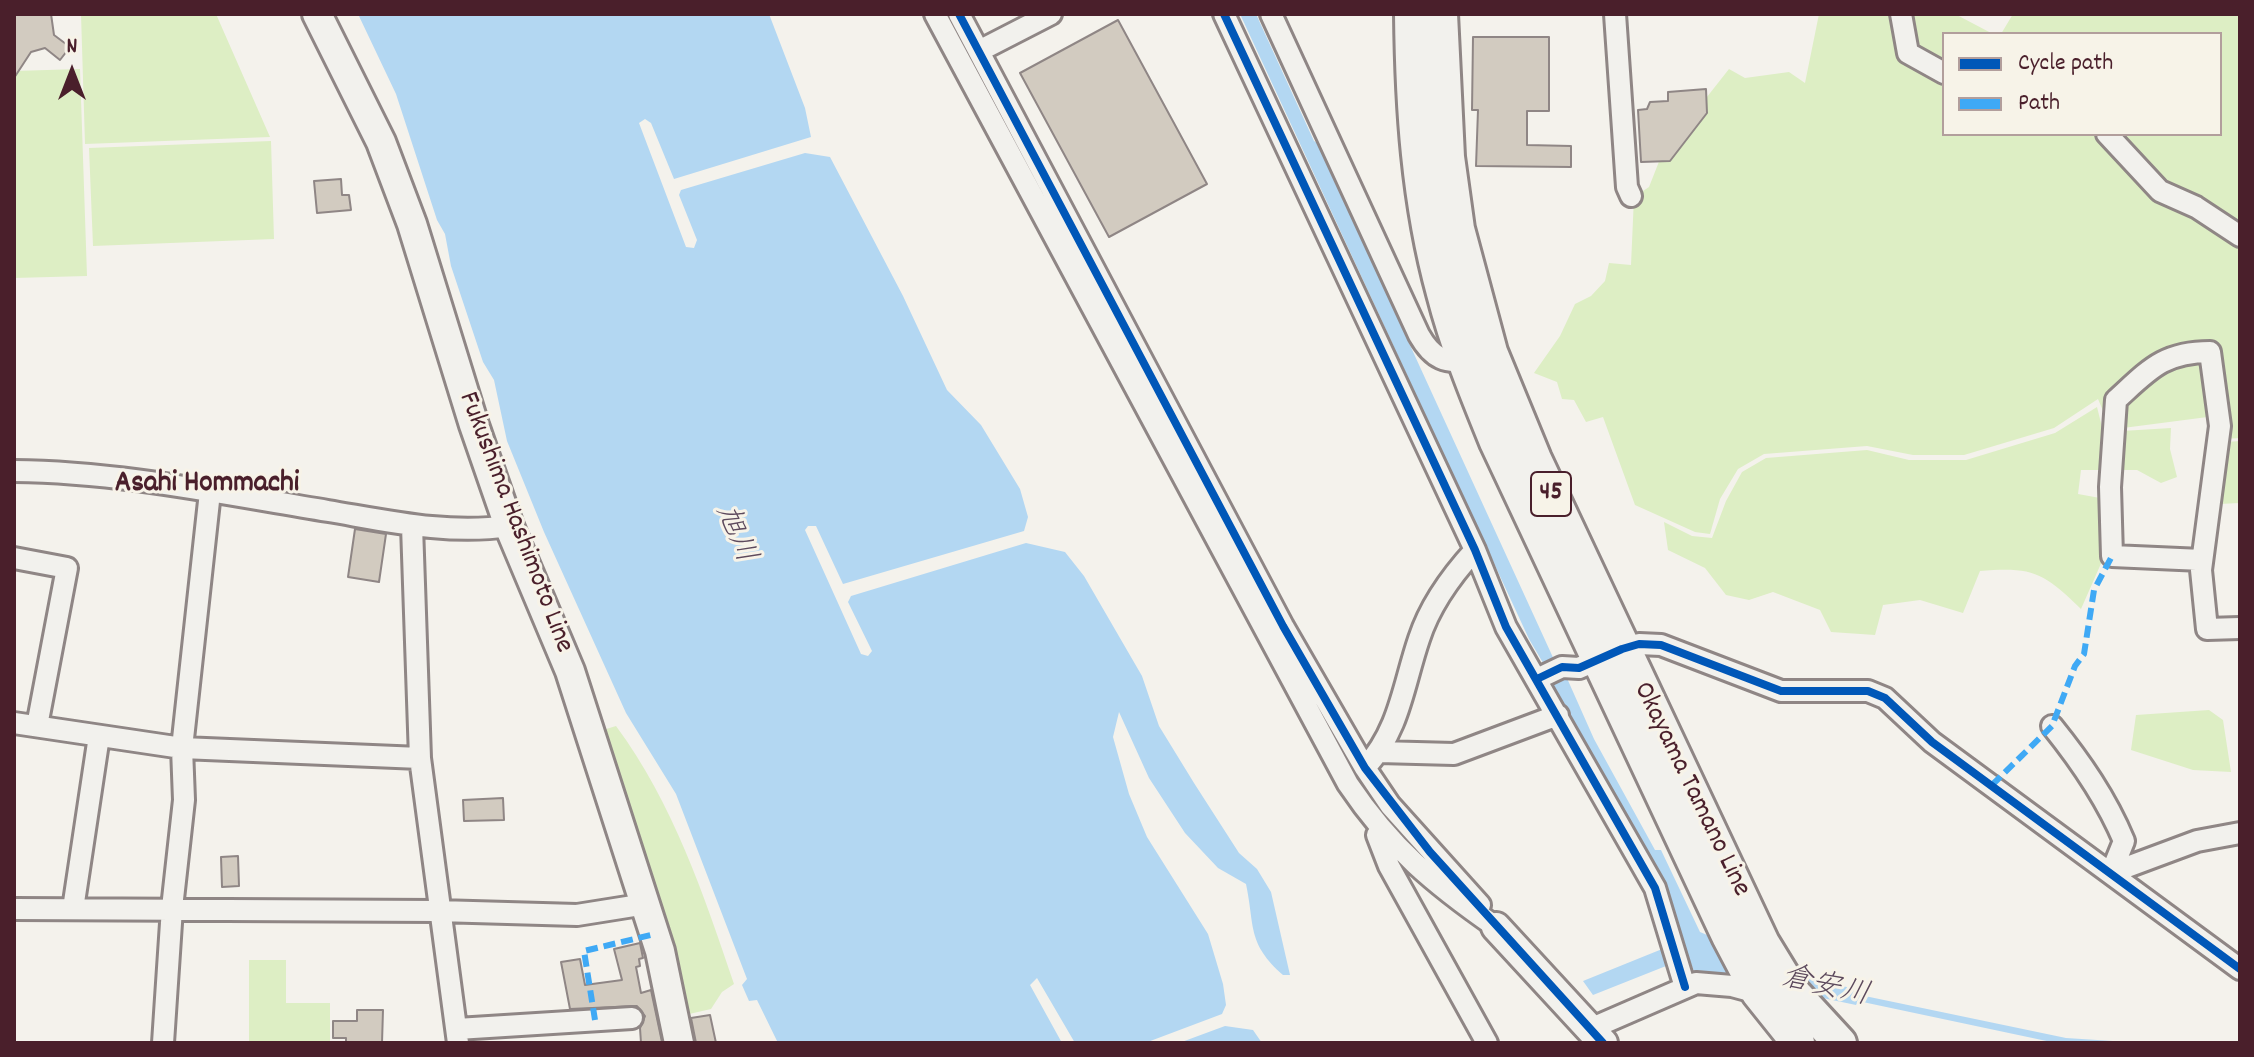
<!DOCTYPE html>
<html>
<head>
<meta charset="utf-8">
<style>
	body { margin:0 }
	#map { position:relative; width:2254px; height:1057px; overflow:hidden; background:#f4f2ec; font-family:Dekko,sans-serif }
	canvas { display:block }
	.frame { position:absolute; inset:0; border:16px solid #4a1f2b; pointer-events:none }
	.legend { position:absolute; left:1942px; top:32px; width:280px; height:104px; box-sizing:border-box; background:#f7f3e8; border:2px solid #b29e9c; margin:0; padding:10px 14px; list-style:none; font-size:24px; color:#4a1f2b }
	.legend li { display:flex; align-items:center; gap:16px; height:40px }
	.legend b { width:40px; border:2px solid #b29e9c }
	.north { position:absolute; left:32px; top:32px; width:80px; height:80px; -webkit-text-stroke:6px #f7f3e8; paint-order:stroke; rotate:0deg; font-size:22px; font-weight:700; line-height:32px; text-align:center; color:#4a1f2b }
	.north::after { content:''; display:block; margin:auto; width:28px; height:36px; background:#4a1f2b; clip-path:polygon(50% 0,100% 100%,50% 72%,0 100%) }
</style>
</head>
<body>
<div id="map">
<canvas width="2254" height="1057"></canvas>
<div class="frame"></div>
<ul class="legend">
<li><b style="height:10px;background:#0057b8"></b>Cycle path</li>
<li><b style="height:10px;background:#3fa9f5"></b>Path</li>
</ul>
<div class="north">N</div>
</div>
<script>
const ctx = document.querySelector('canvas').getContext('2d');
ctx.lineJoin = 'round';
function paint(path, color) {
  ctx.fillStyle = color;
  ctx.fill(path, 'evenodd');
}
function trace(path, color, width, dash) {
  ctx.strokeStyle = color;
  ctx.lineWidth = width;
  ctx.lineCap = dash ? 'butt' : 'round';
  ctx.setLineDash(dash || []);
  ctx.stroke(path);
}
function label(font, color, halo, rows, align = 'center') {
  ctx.font = font + ' Dekko,"Klee One",sans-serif';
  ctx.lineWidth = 6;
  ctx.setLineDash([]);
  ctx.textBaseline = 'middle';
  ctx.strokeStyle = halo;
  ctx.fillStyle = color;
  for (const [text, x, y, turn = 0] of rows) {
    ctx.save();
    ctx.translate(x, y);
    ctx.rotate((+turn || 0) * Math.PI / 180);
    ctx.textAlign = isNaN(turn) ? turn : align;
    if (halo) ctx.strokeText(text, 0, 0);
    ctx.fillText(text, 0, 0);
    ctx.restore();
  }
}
const green = new Path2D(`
	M81 14H216L270 137 85 144Z
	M1819 14H1955L1993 34H1944V134H2220V34H2001L2013 14H2240V438L2225 439 2223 415 2123 428 2109 425 2098 399 2054 428 1964 455H1913L1867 446 1764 454 1738 469 1720 499 1710 534 1695 532 1635 505 1603 417 1586 422 1574 400 1562 399 1557 382 1534 373 1560 336 1575 304 1591 296 1605 281 1609 263 1631 265 1634 197 1649 187 1662 154 1729 69 1745 78 1789 72 1805 83Z
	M80 69 87 276 14 278V71Z
	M271 141 274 239 93 246 89 148Z
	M2097 407 2102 427 2122 431 2171 428 2170 449 2177 477 2161 483 2137 470H2081L2078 494 2100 498 2103 559 2081 609C2043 572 2033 567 1980 571L1963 613 1920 600 1883 605 1875 635 1831 632 1820 610 1773 592 1749 600 1726 595 1705 568 1668 550 1664 522 1692 536 1712 538 1726 501 1742 472 1766 458 1867 450 1909 460H1966L2055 433Z
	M2240 441V503L2219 504 2226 442Z
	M2209 710 2223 720 2231 772 2193 770 2131 750 2136 715Z
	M616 726C673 803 704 895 734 984L722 992 711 1009 676 1017 679 967 603 730Z
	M249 960H286V1003H330V1043H249Z`);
const water = new Path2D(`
	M358 14H769L805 108 811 137 674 179 651 123 645 119 639 123 686 247 694 248 697 240 679 195 681 190 805 153 830 157 903 296 947 390 981 425 1020 489 1028 517 1024 531 843 584 816 526H808L805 530 861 654 868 656 872 651 848 602 851 596 1026 543 1065 552 1084 576 1142 676 1159 726 1194 783 1239 853 1257 869 1271 892 1290 975H1283C1247 943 1255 927 1246 884L1218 868 1185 833 1149 778 1119 712 1113 737 1129 794 1147 837 1208 934 1223 984 1226 1005 1222 1014 1145 1043H1075L1037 978 1030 985 1062 1043H778L757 1000 749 1001 742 985 747 979 676 794 626 713 544 532 507 441 494 380 483 362 451 266 445 234 437 220 396 94Z
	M1240 14H1256L1314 141 1321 145 1322 153 1556 664 1566 676 1594 739 1655 850H1661L1700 932 1811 979 1860 990V995L2066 1038 2144 1043H2056L1858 1001 1856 1005 1694 971 1691 964 1666 966 1593 995 1583 981 1682 941 1662 888 1548 683 1546 668 1529 639Z
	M1225 1026 1253 1030 1262 1043H1179Z`);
const building = new Path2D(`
	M14 14H51L54 35 70 47 60 60 45 48 31 52 14 78Z
	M1118 20 1207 184 1109 237 1020 73Z
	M1473 37H1549V111H1527V145L1571 146V167L1476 166 1478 110H1472Z
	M1706 89 1707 113 1670 161 1641 162 1638 110 1647 109 1650 102 1668 101V92Z
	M341 179 342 195H349L351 210 317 213 314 181Z
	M355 529 386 534 379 582 348 577Z
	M503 798 504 820 464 821 463 800Z
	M238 856 239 886 222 887 221 857Z
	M640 943 643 958 639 959 640 966 636 967 641 993 651 990 662 1042 641 1043 640 1028 645 1016 637 1006 570 1009 561 962 580 959 585 985 622 980 614 949Z
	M357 1010H383L382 1043H346V1038H333V1021H357Z
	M710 1015 716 1043H696L691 1018Z`);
const street = new Path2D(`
	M935 14 1348 784C1391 848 1434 884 1496 927
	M959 14 1283 626 1365 768 1390 805 1480 905
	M1224 14 1475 550 1506 627 1655 888 1685 987
	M1271 14 1419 335C1432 358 1446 366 1473 358
	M1615 14 1627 187 1631 196
	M1901 14 1908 53 1944 73
	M979 51 1051 14
	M2107 134 2160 191 2196 207 2240 236
	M14 471C120 472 223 494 328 511 388 521 448 535 509 526
	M412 526 420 758 458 1043
	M14 558 67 568 37 726
	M2202 560 2112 556 2110 487 2116 400C2149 370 2163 352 2210 352L2220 426 2201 570 2207 629 2240 628
	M1537 679 1562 667 1579 668 1622 649 1639 644 1661 645 1781 691H1868L1885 698 1932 742 2240 969
	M14 723 182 748 420 758
	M2052 726C2081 762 2106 798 2124 841L2111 873
	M1379 752 1454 754 1558 715
	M1365 768C1400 729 1403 686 1419 639 1430 605 1452 575 1475 550
	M1377 835 1389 866 1487 1043
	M2111 873 2197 841 2240 833
	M14 909 438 911 577 915 646 904
	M73 909 99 736
	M457 1029 632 1018
	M1590 1029 1696 983 1732 986 1758 993
	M163 1043 172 908 184 800 182 748 210 492`);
const secondary = new Path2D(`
	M317 14 381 142 412 224 474 425 509 526 570 671 660 951 679 1043
	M1496 927 1603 1043`);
const primary = new Path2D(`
	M1411 14C1412 107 1418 202 1443 293 1456 344 1476 393 1496 442L1728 936 1758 993 1798 1043
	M1441 14 1448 157 1458 229 1491 352 1535 459 1763 943 1793 992 1840 1043`);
const quiet = new Path2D(`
	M1992 785 2052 726 2075 666 2084 654 2094 590 2112 556
	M595 1020 584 951 655 934`);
const cycleway = new Path2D(`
	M959 14 1283 626 1365 768 1430 852 1603 1043
	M1224 14 1475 550 1506 627 1655 888 1685 987
	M1537 679 1562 667 1579 668 1622 649 1639 644 1661 645 1781 691H1868L1885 698 1932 742 2240 969`);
const shields = [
	[1551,494,40]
];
const shieldNames = [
	["45",1551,494]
];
const streetNames = [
	["Fukushima Hashimoto Line",514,523,69],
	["Okayama Tamano Line",1690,790,64]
];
const neighbourhoodNames = [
	["Asahi Hommachi",207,486]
];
const waterNames = [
	["旭川",733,535,67],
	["倉安川",1825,989,13]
];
paint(green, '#ddeec4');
paint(water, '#b3d7f2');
paint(building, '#d2cbc0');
trace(building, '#8f8685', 2);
trace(street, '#8f8685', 26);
trace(secondary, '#8f8685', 34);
trace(primary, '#8f8685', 38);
trace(street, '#f2f1ed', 20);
trace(secondary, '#f2f1ed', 28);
trace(primary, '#f2f1ed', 32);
trace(quiet, '#3fa9f5', 6, [12, 6]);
trace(cycleway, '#0057b8', 8);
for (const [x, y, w] of shields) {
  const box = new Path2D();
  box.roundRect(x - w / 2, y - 22, w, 44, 6);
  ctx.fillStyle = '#f7f3e8';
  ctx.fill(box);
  trace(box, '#4a1f2b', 2);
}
label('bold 26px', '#4a1f2b', null, shieldNames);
label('28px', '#4a1f2b', '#f7f3e8', streetNames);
label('bold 30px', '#4a1f2b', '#f7f3e8', neighbourhoodNames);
label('italic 30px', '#5d4a5d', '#f7f3e8', waterNames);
</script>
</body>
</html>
